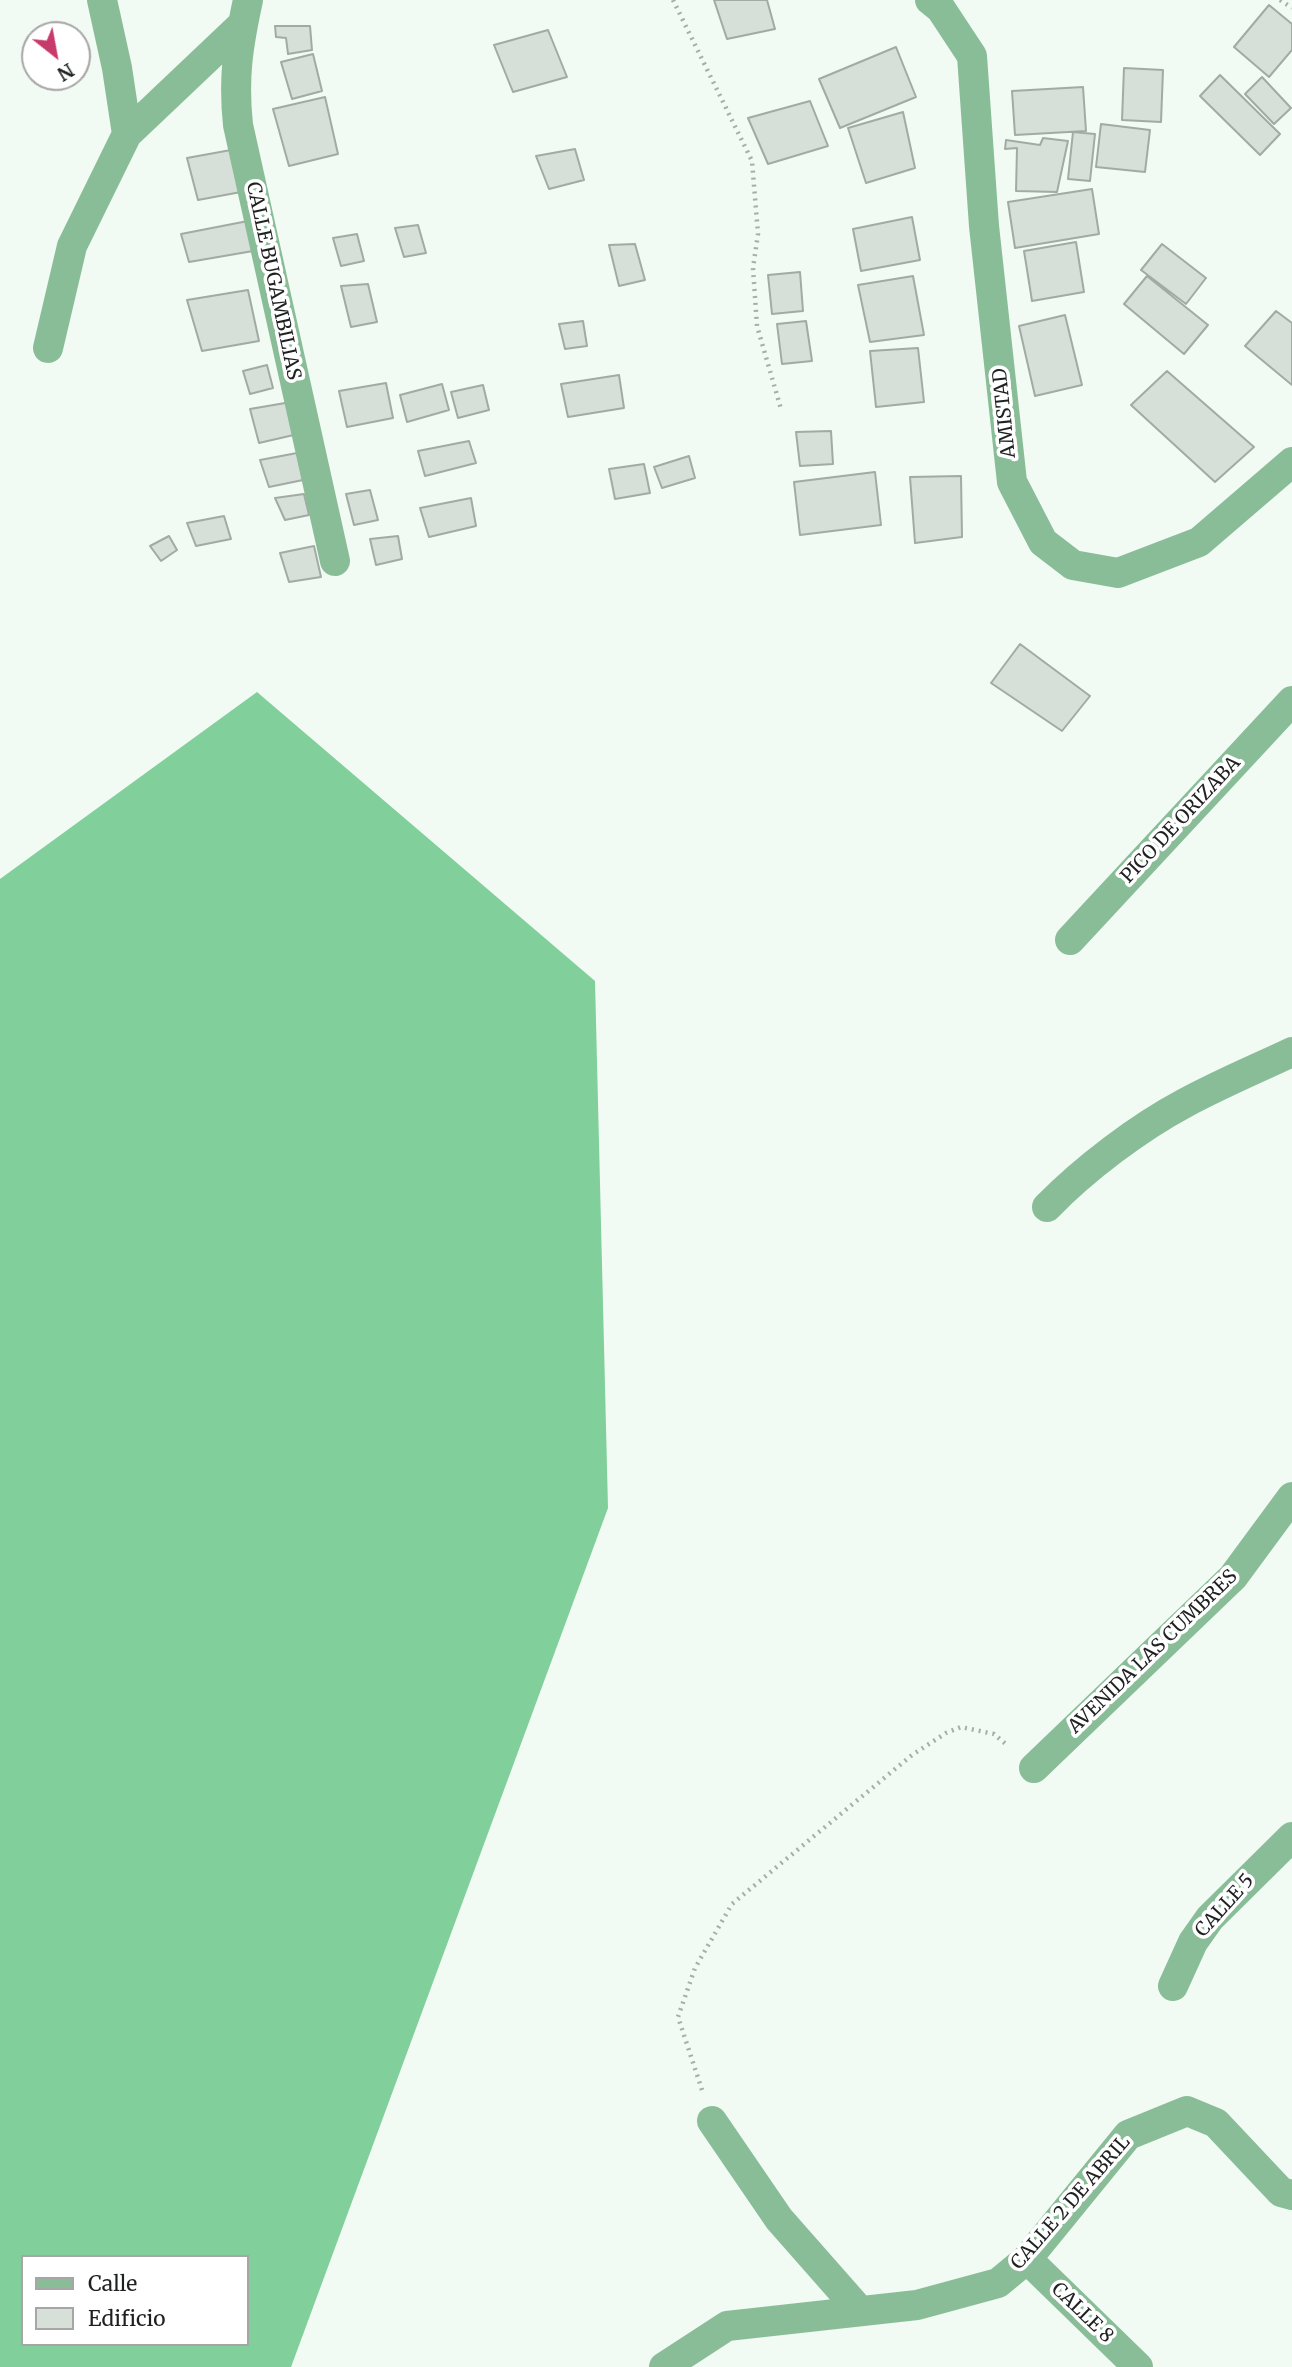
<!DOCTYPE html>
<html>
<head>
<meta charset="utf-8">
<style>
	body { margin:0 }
	#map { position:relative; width:1292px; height:2367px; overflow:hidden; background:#f1faf3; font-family:Merriweather,serif }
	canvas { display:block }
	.legend { position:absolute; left:21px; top:2255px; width:228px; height:91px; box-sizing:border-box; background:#fff; border:2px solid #a5a6a5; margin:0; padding:9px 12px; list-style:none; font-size:21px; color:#1e211f }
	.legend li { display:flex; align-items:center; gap:14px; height:35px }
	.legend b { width:35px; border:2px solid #a5a6a5 }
	.north { position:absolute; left:21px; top:21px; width:70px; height:70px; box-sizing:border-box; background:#fff; border:2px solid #a5a6a5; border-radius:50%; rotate:149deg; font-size:19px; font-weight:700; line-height:28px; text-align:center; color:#1e211f }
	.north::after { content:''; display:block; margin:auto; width:24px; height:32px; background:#c73b6c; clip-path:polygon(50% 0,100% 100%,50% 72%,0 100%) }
</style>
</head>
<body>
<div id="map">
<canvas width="1292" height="2367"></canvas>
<ul class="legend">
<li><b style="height:9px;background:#89bd98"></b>Calle</li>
<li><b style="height:19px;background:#d6dfd8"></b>Edificio</li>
</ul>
<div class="north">N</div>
</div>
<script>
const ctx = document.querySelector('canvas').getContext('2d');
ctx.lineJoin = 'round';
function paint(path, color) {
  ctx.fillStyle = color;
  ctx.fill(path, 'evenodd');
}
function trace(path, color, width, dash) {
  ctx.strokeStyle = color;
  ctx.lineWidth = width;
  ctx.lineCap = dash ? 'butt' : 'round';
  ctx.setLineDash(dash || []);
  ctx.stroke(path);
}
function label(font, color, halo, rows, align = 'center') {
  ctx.font = font + ' Merriweather,serif';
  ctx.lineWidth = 7;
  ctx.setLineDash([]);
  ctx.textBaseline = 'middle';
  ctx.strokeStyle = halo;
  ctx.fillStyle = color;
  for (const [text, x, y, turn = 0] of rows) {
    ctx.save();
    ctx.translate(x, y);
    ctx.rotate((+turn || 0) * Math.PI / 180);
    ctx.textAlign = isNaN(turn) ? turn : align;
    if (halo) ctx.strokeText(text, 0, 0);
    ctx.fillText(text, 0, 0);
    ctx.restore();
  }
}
const forest = new Path2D(`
	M257 692 595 981 608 1508 291 2367H0V879ZM23 2257H247V2344H23Z`);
const building = new Path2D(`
	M714 0H767L775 29 727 39Z
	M1269 5 1292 24V50L1269 77 1234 47Z
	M275 26H310L312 50 288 54 286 38 276 37Z
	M548 30 567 77 513 92 494 45Z
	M896 47 916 97 840 128 819 79Z
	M313 54 322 91 292 99 281 62Z
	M1124 68 1163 70 1161 122 1122 120Z
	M1220 75 1280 134 1260 155 1200 96Z
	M1262 77 1291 108 1274 124 1245 94Z
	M1083 87 1086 131 1015 135 1012 91Z
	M325 97 338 154 289 166 273 109Z
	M810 101 828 146 768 164 748 118Z
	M903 112 915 168 866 183 848 128Z
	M1101 124 1150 130 1145 172 1096 167Z
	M1073 132 1095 134 1090 181 1068 179Z
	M1043 138 1068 141 1057 192 1016 191 1017 148 1005 149 1006 140 1040 145Z
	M575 149 584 180 549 189 536 156Z
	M231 150 241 192 198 200 187 158Z
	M1092 189 1099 234 1015 248 1008 202Z
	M912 217 920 260 861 271 853 229Z
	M253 220 259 250 189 262 181 234Z
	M418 225 426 253 404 257 395 228Z
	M357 234 364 261 341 266 333 238Z
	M1076 242 1084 292 1032 301 1024 251Z
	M635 244 645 280 619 286 609 245Z
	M1162 244 1206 278 1186 304 1141 270Z
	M800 272 803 311 772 314 768 275Z
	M913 276 924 335 870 342 858 285Z
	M1147 276 1208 325 1184 354 1124 304Z
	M368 284 377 322 351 327 341 286Z
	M248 290 259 341 202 351 187 300Z
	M1276 311 1292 323V385L1245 346Z
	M1065 315 1082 385 1035 396 1019 326Z
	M583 321 587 346 565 349 559 324Z
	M806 321 812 361 782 364 777 324Z
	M918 348 924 402 876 407 870 351Z
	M267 365 273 388 250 394 243 371Z
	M1167 371 1254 447 1215 482 1131 405Z
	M619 375 624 408 568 417 561 384Z
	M386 383 393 418 347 427 339 391Z
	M442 384 449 410 407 422 400 395Z
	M483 385 489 410 458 418 451 392Z
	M291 402 298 434 259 443 250 409Z
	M831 431 833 464 800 466 796 432Z
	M469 441 476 463 425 476 418 451Z
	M297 453 303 480 269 487 260 460Z
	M689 456 695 478 662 488 654 467Z
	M644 464 650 493 615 499 609 469Z
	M875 472 881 525 800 535 794 482Z
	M961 476 962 537 915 543 910 477Z
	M370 490 378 520 354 525 346 494Z
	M304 494 309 515 285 520 275 498Z
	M471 498 476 526 429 537 420 508Z
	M224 516 231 539 196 546 187 523Z
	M169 536 177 550 161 561 150 546Z
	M398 536 402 559 376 565 370 539Z
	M314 546 321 577 289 582 280 553Z
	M1020 644 1090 696 1062 731 991 683Z`);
const path = new Path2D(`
	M673 0 752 161 758 234 753 268 757 326 781 409
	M1280 0 1292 8
	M702 2090 678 2017 695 1968 732 1904 912 1755 946 1733 961 1727 994 1734 1008 1746`);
const minor = new Path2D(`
	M102 0 117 68 127 134
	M248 0C238 46 233 78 238 125L335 561
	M930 0 941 9 972 56 984 226 1012 482 1043 542 1073 565 1118 573 1199 542 1292 462
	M48 348 72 246 127 134 243 24
	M1070 940 1292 701
	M1047 1207C1084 1169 1138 1128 1185 1103 1220 1084 1256 1069 1292 1052
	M1034 1768 1233 1577 1292 1497
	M1173 1986 1193 1942 1210 1918 1292 1837
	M712 2121 779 2219 860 2311
	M1027 2259 1138 2367
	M664 2367 727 2326 917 2305 998 2283 1027 2259 1128 2135 1187 2111 1216 2123 1281 2192 1292 2195`);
const streetNames = [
	["CALLE BUGAMBILIAS",273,281,78],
	["AMISTAD",1005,413,-96],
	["PICO DE ORIZABA",1181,820,-47],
	["AVENIDA LAS CUMBRES",1153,1652,-44],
	["CALLE 5",1225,1906,-48],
	["CALLE 2 DE ABRIL",1071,2203,-49],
	["CALLE 8",1082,2313,44]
];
paint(forest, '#81cf9a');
paint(building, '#d6dfd8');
trace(building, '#a2aaa4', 2);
trace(path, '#a7aea9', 4.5, [2, 5]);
trace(minor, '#89bd98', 30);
label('19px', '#1e211f', '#fff', streetNames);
</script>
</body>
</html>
